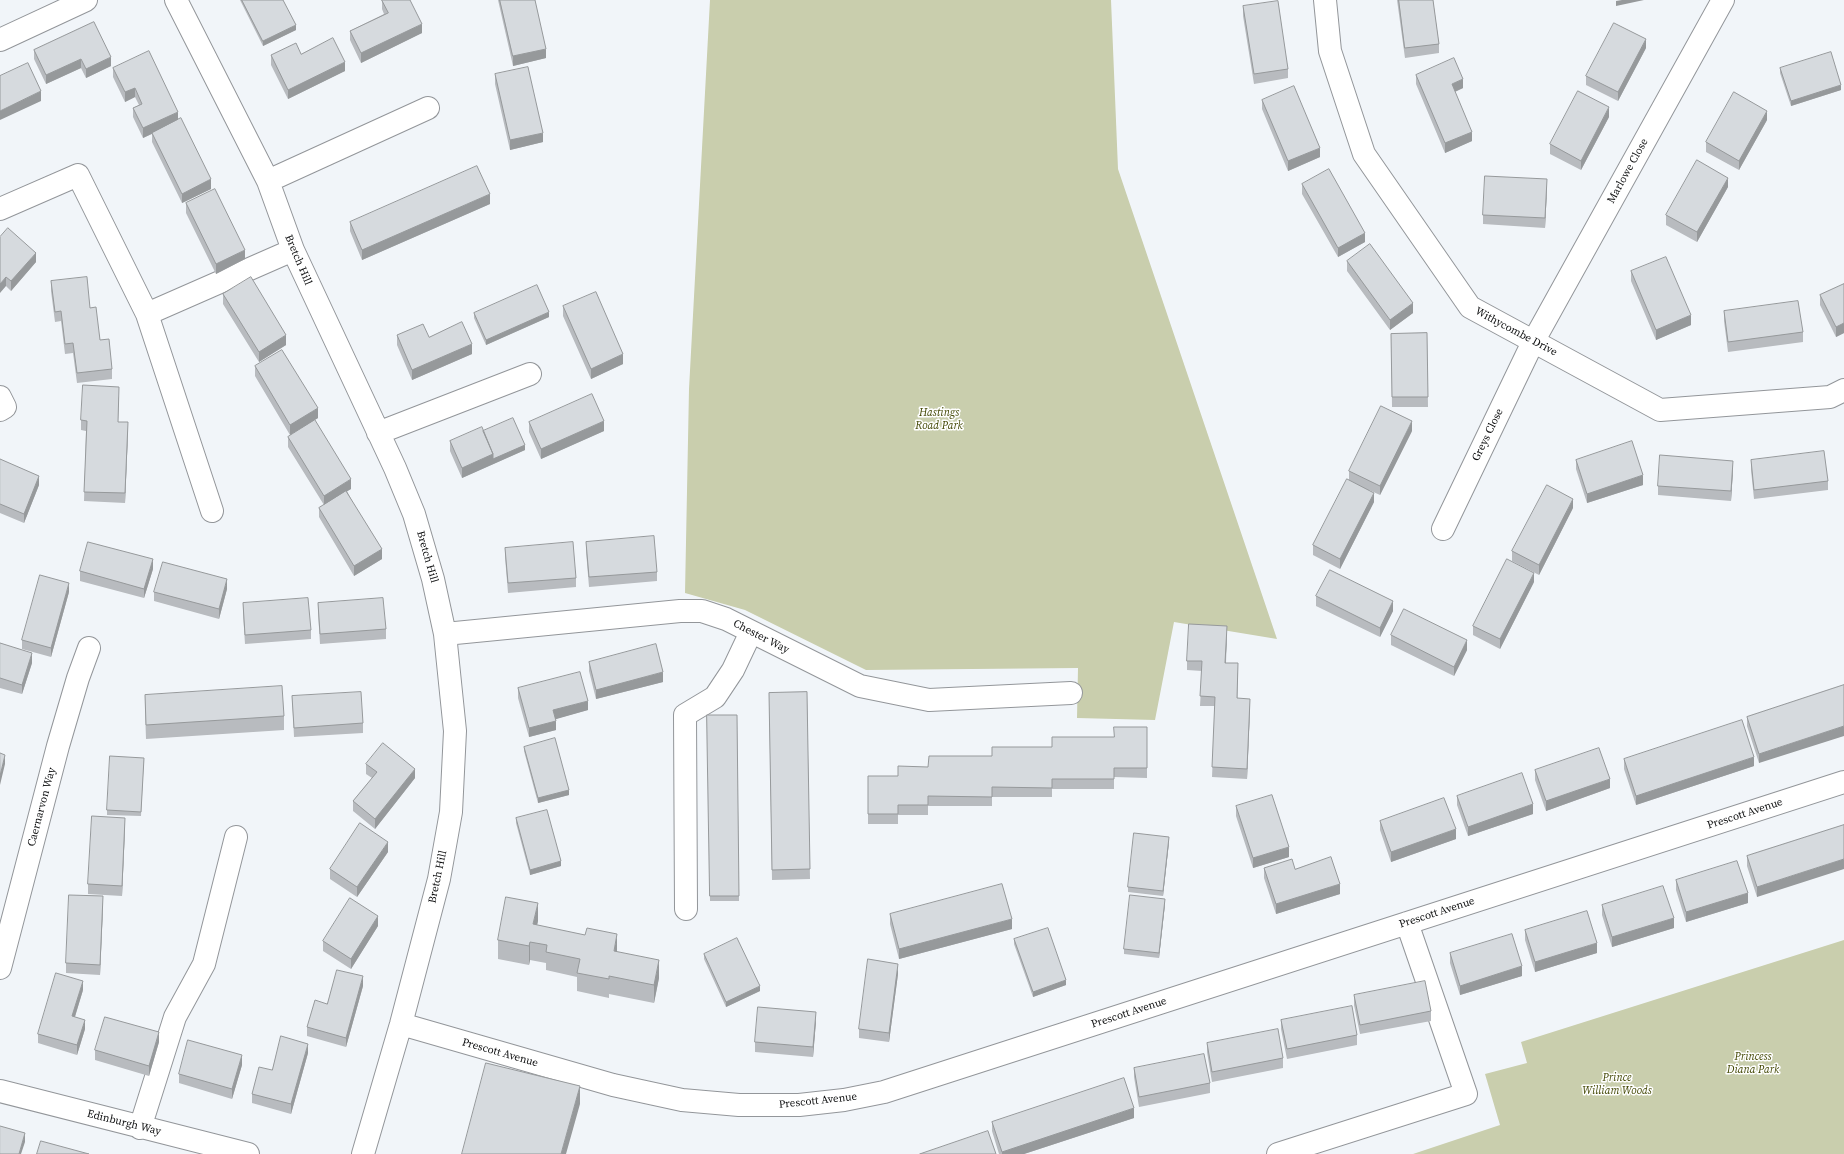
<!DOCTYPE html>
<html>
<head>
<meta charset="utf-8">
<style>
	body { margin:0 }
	canvas { display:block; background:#f1f5f9 }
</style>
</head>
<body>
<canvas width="1844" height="1154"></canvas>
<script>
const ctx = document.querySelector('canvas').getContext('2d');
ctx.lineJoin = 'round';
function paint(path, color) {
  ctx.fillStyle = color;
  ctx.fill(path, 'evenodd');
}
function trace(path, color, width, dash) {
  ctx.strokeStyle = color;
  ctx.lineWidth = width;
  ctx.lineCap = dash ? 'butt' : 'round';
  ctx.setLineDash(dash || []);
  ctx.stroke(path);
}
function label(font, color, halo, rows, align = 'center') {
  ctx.font = font + ' "Source Serif 4",serif';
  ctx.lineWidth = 3;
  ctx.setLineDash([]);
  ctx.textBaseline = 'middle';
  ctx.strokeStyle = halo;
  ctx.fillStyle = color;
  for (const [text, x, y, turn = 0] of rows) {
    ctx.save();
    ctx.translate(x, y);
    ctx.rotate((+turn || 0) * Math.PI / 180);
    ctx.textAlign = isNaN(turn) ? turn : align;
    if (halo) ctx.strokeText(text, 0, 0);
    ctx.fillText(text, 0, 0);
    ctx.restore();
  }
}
const green = new Path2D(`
	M710 0H1111L1118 169 1277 639 1174 622 1155 720 1077 718 1078 668 866 670 745 610 685 593 689 389Z
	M1844 940V1154H1413L1500 1125 1485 1074 1527 1063 1521 1042Z`);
const minor = new Path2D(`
	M176 0 268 181 293 250 395 468 414 514 433 579 445 634 455 731 451 812 439 879 401 1024 363 1154
	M1325 0 1330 51 1364 154 1470 307 1660 410 1830 397 1844 390
	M0 40 86 0
	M268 181 428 108
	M0 209 78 175 147 314 293 250
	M147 314 212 511
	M0 397 5 407 0 410
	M378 433 530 374
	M1443 529 1533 342 1723 0
	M445 634 680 611H702L726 619 860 686 929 700 1071 693
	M686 909 685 715 715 697 733 670 751 632
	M0 968 58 746 78 678 89 648
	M401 1024 613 1085 682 1100 739 1105H799L844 1100 884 1092 1844 782
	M0 1091 248 1154
	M140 1128 175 1017 204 964 236 837
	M1278 1154 1466 1094 1407 923`);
const wall = new Path2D(`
	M240 0H283L296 30 263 46Z
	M382 0 422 33 361 63 350 40V31L384 14 382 9Z
	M498 0H535L546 58 513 66Z
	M1397 0H1433L1439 44V53L1405 58Z
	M1243 6 1288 69V78L1254 84 1243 16Z
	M94 22 111 66 86 78 81 68 46 84 34 59V50Z
	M1646 48 1618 101 1586 85V76Z
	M301 54 345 71 288 99 271 65V55Z
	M113 68 178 120 211 189 182 203 152 142V134L143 138 133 117V108L139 105 135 97 125 102 113 77Z
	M1780 68 1841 90 1791 106 1780 73Z
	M495 74 543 142 510 150 495 84Z
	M1416 75 1463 88 1455 92 1472 141 1445 153 1416 84Z
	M1262 100 1320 157 1288 171 1262 109Z
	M1609 117 1581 170 1550 154V144Z
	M1767 120 1739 170 1706 152V142Z
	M1302 184 1365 242 1338 257 1302 194Z
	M1728 187 1697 242 1666 225V215Z
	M1547 189 1545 228 1483 224V215Z
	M186 203 245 259 216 274 186 213Z
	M490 204 362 260 350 231V222Z
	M0 237 36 262 11 291 6 286Z
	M1347 261 1413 313 1390 330 1347 271Z
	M1631 271 1691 325 1656 340 1631 281Z
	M51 281 90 308 100 340 112 369V379L77 383 73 353 65 354 61 321 55 322 51 291Z
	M1844 284V333L1836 337 1820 305V295Z
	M223 294 286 345 259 362 223 304Z
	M563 306 623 364 591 379 563 316Z
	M1724 311 1803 332V342L1728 352 1724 321Z
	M474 313 549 317 486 345 474 318Z
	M1427 333 1428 407H1392L1391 334Z
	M397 335 429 337 472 354 412 380 397 345Z
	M255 366 318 418 290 435 255 376Z
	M119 397 118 422 128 432 125 503 84 501 86 431 81 430V420Z
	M529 422 604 431 541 459 529 432Z
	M483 431 525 450 462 478 450 451V441Z
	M1412 431 1380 495 1369 490 1374 502 1340 569 1313 555V545L1349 479V471Z
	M288 437 351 489 347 491 382 559 354 576 319 517V508L324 505 288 447Z
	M0 459 39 485 24 523 0 513Z
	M1576 460 1643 485 1587 503 1576 469Z
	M1751 460 1828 481V490L1754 499 1751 470Z
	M1733 470 1731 501 1658 495V486Z
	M1573 508 1539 575 1512 561V551Z
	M586 542 657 572V581L589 587 586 551Z
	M505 548 576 578V587L508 593 505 557Z
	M153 569 144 598 80 581V571Z
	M1534 582 1500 649 1473 635V626Z
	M227 589 219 619 154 601V592Z
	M69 592 51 657 22 649V640Z
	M1316 596 1393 611 1380 637 1316 606Z
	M243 603 311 630V639L245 644 243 613Z
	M318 603 386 629V639L320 644 318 612Z
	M1391 635 1467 650 1454 676 1391 645Z
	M1227 636 1226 663 1238 673 1237 698 1250 708 1247 779 1212 777 1215 706H1200L1202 671 1187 670V661Z
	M0 643 32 663 22 694 0 688Z
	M589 662 663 682 596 699 589 671Z
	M1844 685 1759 763 1747 726V717Z
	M518 688 588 710 555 719 556 730 529 737 518 698Z
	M807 692 810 879 772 880 769 693Z
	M145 695 284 716V730L146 739 145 709Z
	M292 696 363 723V733L294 737Z
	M707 715H737L739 901H710Z
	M1147 727V778L1114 777V789H1052V797H992V806H928V815H898V824H868V776H898L928 767 1114 737Z
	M524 747 569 795 538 803 524 751Z
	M144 758 141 816 107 815V810Z
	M1624 759 1754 766 1636 805 1624 769Z
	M366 764 415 778 375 829 353 811V801L372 778 366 774Z
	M1535 770 1610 788 1546 811 1535 780Z
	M1457 796 1533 814 1468 836 1457 805Z
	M1236 806 1289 857 1253 868 1236 816Z
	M516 818 561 866 530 875 516 823Z
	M1380 821 1456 839 1391 862 1380 830Z
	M1844 825 1757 897 1747 866V856Z
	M125 828 122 896 88 894V884Z
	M1169 842 1163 896 1128 892V887Z
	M388 852 357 897 330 879V869Z
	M1264 868 1295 869 1340 894 1276 914 1264 878Z
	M1676 880 1748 903 1686 922 1676 890Z
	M1165 904 1159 958 1124 954V949Z
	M1602 905 1674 928 1612 947 1602 915Z
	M103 906 100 975 66 973V963Z
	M890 914 1012 929 899 959 890 924Z
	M538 921 537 925 617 952 659 978 654 1003 609 994V998L577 991V977L546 970V963L530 960 529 965 498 959V940Z
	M378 926 351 969 323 951V941Z
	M1525 930 1597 953 1535 972 1525 940Z
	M1014 939 1066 985 1033 997 1014 944Z
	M1450 953 1522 976 1460 995 1450 963Z
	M704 954 760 991 726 1007 704 959Z
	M898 974 889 1042 859 1038V1029Z
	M363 986 346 1047 307 1036V1027L327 1004Z
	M83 990 75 1017 85 1029 77 1055 38 1043V1034Z
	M1354 995 1431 1011V1021L1360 1034 1354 1005Z
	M1281 1020 1357 1035V1045L1287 1059 1281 1029Z
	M816 1021 813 1057 755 1052V1042Z
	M159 1042 149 1076 95 1060V1050Z
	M1207 1043 1283 1058V1068L1212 1082 1207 1052Z
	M308 1053 291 1114 252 1103V1094L272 1070Z
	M242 1065 232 1099 179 1083V1074Z
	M1134 1068 1210 1083V1093L1139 1107 1134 1077Z
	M1134 1118 1024 1154H999L992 1131V1122Z`);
const shadedWall = new Path2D(`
	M1622 0H1644L1616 6V1Z
	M422 24V33L361 63V53Z
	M296 25V30L263 46V41Z
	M1646 39V48L1618 101V92Z
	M546 49V58L513 66V56Z
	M111 57V66L86 78V69Z
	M81 59V68L46 84V75Z
	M345 62V71L288 99V90Z
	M1463 79V88L1452 93V84Z
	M1841 85V90L1791 106V101Z
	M135 88V97L125 102V92Z
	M41 91V101L0 120V111Z
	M1609 107V117L1581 170V161Z
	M1767 111V120L1739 170V161Z
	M178 112V121L143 138V128Z
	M1472 132V141L1445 153V143Z
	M543 133V142L510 150V140Z
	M1320 148V157L1288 171V161Z
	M1728 178V187L1697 242V232Z
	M211 179V189L182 203V194Z
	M1547 179V189L1545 228V218Z
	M490 194V204L362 260V250Z
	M1365 233V242L1338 257V248Z
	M245 250V259L216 274V264Z
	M36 253V262L11 291V281Z
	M6 277V286L0 293V284Z
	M1413 303V313L1390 330V320Z
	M549 312V317L486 345V340Z
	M1691 315V325L1656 340V330Z
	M1844 323V333L1836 337V327Z
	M286 335V345L259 362V352Z
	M472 344V354L412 380V370Z
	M623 354V364L591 379V369Z
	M318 408V418L290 435V425Z
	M604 421V431L541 459V449Z
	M1412 421V431L1380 495V486Z
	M128 422V432L125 503V493Z
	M525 445V450L462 478V468L493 454Z
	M1733 461V470L1731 501V491Z
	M1643 475V485L1587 503V494Z
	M39 476V485L24 523V514Z
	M351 479V489L324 505V496Z
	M1374 493V502L1340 569V559Z
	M1573 499V508L1539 575V565Z
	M382 549V559L354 576V566Z
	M153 559V569L144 598V589Z
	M1534 573V582L1500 649V639Z
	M227 579V589L219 619V609Z
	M69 583V592L51 657V648Z
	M1393 601V611L1380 637V628Z
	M1227 626V636L1225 672V663Z
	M1467 640V650L1454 676V667Z
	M32 653V663L22 694V685Z
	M1238 663V673L1237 708V698Z
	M663 672V682L596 699V690Z
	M1250 699V708L1247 779V769Z
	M588 701V710L553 720V710Z
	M556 721V730L529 737V728Z
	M1844 726V736L1759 763V754Z
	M5 755V764L0 785V776Z
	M1754 757V766L1636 805V796Z
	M415 769V778L375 829V819Z
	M1610 779V788L1546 811V801Z
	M569 790V795L538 803V798Z
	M1533 804V814L1468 836V827Z
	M125 818V828L122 896V886Z
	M1456 829V839L1391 862V852Z
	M1169 837V842L1163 896V891Z
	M388 842V852L357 897V887Z
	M1289 847V857L1253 868V858Z
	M1844 859V869L1757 897V887Z
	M561 861V866L530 875V870Z
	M1340 884V894L1276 914V904Z
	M1748 893V903L1686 922V912Z
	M103 896V906L100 975V965Z
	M1165 899V904L1159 958V953Z
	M538 903V921L533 942V924Z
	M378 916V926L351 969V959Z
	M1674 918V928L1612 947V937Z
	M1012 919V929L899 959V949Z
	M617 934V953L614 951Z
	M530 942V960L529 965V946Z
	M1597 943V953L1535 972V962Z
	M659 960V978L654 1003V985Z
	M898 964V974L889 1042V1033Z
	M1522 966V976L1460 995V986Z
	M363 976V986L346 1047V1038Z
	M1066 980V985L1033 997V992Z
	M83 981V990L72 1026V1016Z
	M760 986V991L726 1007V1002Z
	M816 1012V1021L813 1057V1047Z
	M85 1020V1029L77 1055V1045Z
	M159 1032V1042L149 1076V1066Z
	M308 1044V1053L291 1114V1104Z
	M242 1055V1065L232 1099V1089Z
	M580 1086V1104L566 1154H561Z
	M1134 1108V1118L1024 1154H1002V1152Z
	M25 1133V1142L21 1154H19Z`);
const building = new Path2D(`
	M242 0H283L296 25 263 41Z
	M382 0H410L422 24 361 53 350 31 388 13Z
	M500 0H535L546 49 513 56Z
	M1399 0H1433L1439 44 1405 48Z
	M1278 1 1288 69 1254 74 1243 6Z
	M94 22 111 57 86 69 81 59 46 75 34 50Z
	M1614 23 1646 39 1618 92 1586 76Z
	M333 38 345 62 288 90 271 55 296 43 301 54Z
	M149 51 178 112 143 128 133 108 142 104 135 88 125 92 113 68Z
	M1831 52 1841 85 1791 101 1780 68Z
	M1454 58 1463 79 1452 84 1472 132 1445 143 1416 75Z
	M28 63 41 91 0 111V76Z
	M528 67 543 133 510 140 495 74Z
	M1294 86 1320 148 1288 161 1262 100Z
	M1578 91 1609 107 1581 161 1550 144Z
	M1734 92 1767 111 1739 161 1706 142Z
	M181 118 211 179 182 194 152 133Z
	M1697 160 1728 178 1697 232 1666 215Z
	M477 166 490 194 362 250 350 222Z
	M1329 169 1365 233 1338 248 1302 184Z
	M1485 176 1547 179 1545 218 1483 215Z
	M215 189 245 250 216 264 186 203Z
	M8 228 36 253 11 281 6 277 0 284V237Z
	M1370 244 1413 303 1390 320 1347 261Z
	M1666 257 1691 315 1656 330 1631 271Z
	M87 277 90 308 96 307 100 340 109 339 112 369 77 373 73 343 65 344 61 311 55 312 51 281Z
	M251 277 286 335 259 352 223 294Z
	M1844 284V323L1836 327 1820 295Z
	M537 285 549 312 486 340 474 313Z
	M596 292 623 354 591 369 563 306Z
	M1798 301 1803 332 1728 342 1724 311Z
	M462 322 472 344 412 370 397 335 423 324 429 337Z
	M1427 333 1428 397H1392L1391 334Z
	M282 350 318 408 290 425 255 366Z
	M83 385 119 387 118 422H128L125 493 84 492 87 421 81 420Z
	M592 394 604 421 541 449 529 422Z
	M1381 406 1412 421 1380 486 1349 471Z
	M513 418 525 445 493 459V454L483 431Z
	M315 420 351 479 324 496 288 437Z
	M482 427 493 454 462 468 450 441Z
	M1632 441 1643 475 1587 494 1576 460Z
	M1824 451 1828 481 1754 490 1751 460Z
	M1660 455 1733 461 1731 491 1658 486Z
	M0 459 39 476 24 514 0 504Z
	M1347 479 1374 493 1340 559 1313 545Z
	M1547 485 1573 499 1539 565 1512 551Z
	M346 491 382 549 354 566 319 508Z
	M654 536 657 572 589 577 586 542Z
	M88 542 153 559 144 589 80 571Z
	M573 542 576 578 508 583 505 548Z
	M1507 559 1534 573 1500 639 1473 626Z
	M163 562 227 579 219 609 154 592Z
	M1330 570 1393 601 1380 628 1316 596Z
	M40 575 69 583 51 648 22 640Z
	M308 598 311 630 245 635 243 603Z
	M383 598 386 629 320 634 318 603Z
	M1404 609 1467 640 1454 667 1391 635Z
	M1189 624 1227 626 1225 663H1238L1237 698 1250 699 1247 769 1212 767 1215 697 1200 696 1202 661H1187Z
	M0 643 32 653 22 685 0 678Z
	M656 644 663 672 596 690 589 662Z
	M580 672 588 701 553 710 556 721 529 728 518 688Z
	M1844 685V726L1759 754 1747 717Z
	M282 686 284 716 146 725 145 695Z
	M361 692 363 723 294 728 292 696Z
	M807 692 810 869 772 870 769 693Z
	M707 715H737L739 896H710Z
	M1742 720 1754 757 1636 796 1624 759Z
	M1114 727H1147V768H1114V779H1052V788L992 787V797L928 796V805H898V814H868V776H898V766L928 767 929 756H992V747H1052V737H1114Z
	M555 738 569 790 538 798 524 747Z
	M383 743 415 769 375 819 353 801 377 772 366 764Z
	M1599 748 1610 779 1546 801 1535 770Z
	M0 753 5 755 0 776Z
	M110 756 144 758 141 812 107 810Z
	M1522 773 1533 804 1468 827 1457 796Z
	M1272 795 1289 847 1253 858 1236 806Z
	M1444 798 1456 829 1391 852 1380 821Z
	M547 810 561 861 530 870 516 818Z
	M92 816 125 818 122 886 88 884Z
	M360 823 388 842 357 887 330 869Z
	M1844 825V859L1757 887 1747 856Z
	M1134 833 1169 837 1163 891 1128 887Z
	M1331 857 1340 884 1276 904 1264 868 1292 859 1295 869Z
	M1737 861 1748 893 1686 912 1676 880Z
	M1002 884 1012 919 899 949 890 914Z
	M1663 886 1674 918 1612 937 1602 905Z
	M69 895 103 896 100 965 66 963Z
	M1130 895 1165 899 1159 953 1124 949Z
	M506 897 538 903 533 924 585 935 587 928 617 934 614 951 659 960 654 985 609 976V979L577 973 580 959 546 952 547 945 530 942 529 946 498 940Z
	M350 898 378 916 351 959 323 941Z
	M1587 911 1597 943 1535 962 1525 930Z
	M1048 928 1066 980 1033 992 1014 939Z
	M1512 934 1522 966 1460 986 1450 953Z
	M737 938 760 986 726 1002 704 954Z
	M868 959 898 964 889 1033 859 1029Z
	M337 970 363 976 346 1038 307 1027 315 1000 327 1004Z
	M56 973 83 981 72 1016 85 1020 77 1045 38 1034Z
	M1425 981 1431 1011 1360 1025 1354 995Z
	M1352 1006 1357 1035 1287 1049 1281 1020Z
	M758 1007 816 1012 813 1047 755 1042Z
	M105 1017 159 1032 149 1066 95 1050Z
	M1278 1029 1283 1058 1212 1072 1207 1043Z
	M281 1036 308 1044 291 1104 252 1094 259 1067 272 1070Z
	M188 1040 242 1055 232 1089 179 1074Z
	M1204 1054 1210 1083 1139 1097 1134 1068Z
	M486 1063 580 1086 561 1154H462Z
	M1124 1078 1134 1108 1002 1152 992 1122Z
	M0 1126 25 1133 19 1154H0Z
	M988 1131 996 1154H920Z
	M41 1141 89 1154H37Z`);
const streetNames = [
	["Marlowe Close",1628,171,-61],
	["Bretch Hill",298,260,67],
	["Withycombe Drive",1516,332,28],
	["Greys Close",1488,435,-64],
	["Bretch Hill",427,557,74],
	["Chester Way",761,637,27],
	["Caernarvon Way",42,807,-75],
	["Prescott Avenue",1745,814,-18],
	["Bretch Hill",438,877,-78],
	["Prescott Avenue",1437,913,-18],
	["Prescott Avenue",1129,1013,-18],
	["Prescott Avenue",500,1053,16],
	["Prescott Avenue",818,1101,-6],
	["Edinburgh Way",124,1123,14]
];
const parkNames = [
	["Hastings",939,413],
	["Road Park",939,426],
	["Princess",1753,1057],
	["Diana Park",1753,1070],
	["Prince",1617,1078],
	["William Woods",1617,1091]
];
paint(green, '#c9cead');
trace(minor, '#93969a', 24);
trace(minor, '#fff', 22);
paint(wall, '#b8bbbf');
paint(shadedWall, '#96999b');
paint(building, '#d6dade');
trace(building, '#96999b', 1);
label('11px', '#101112', '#fff', streetNames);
label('italic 11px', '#424703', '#fff', parkNames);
</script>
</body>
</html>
